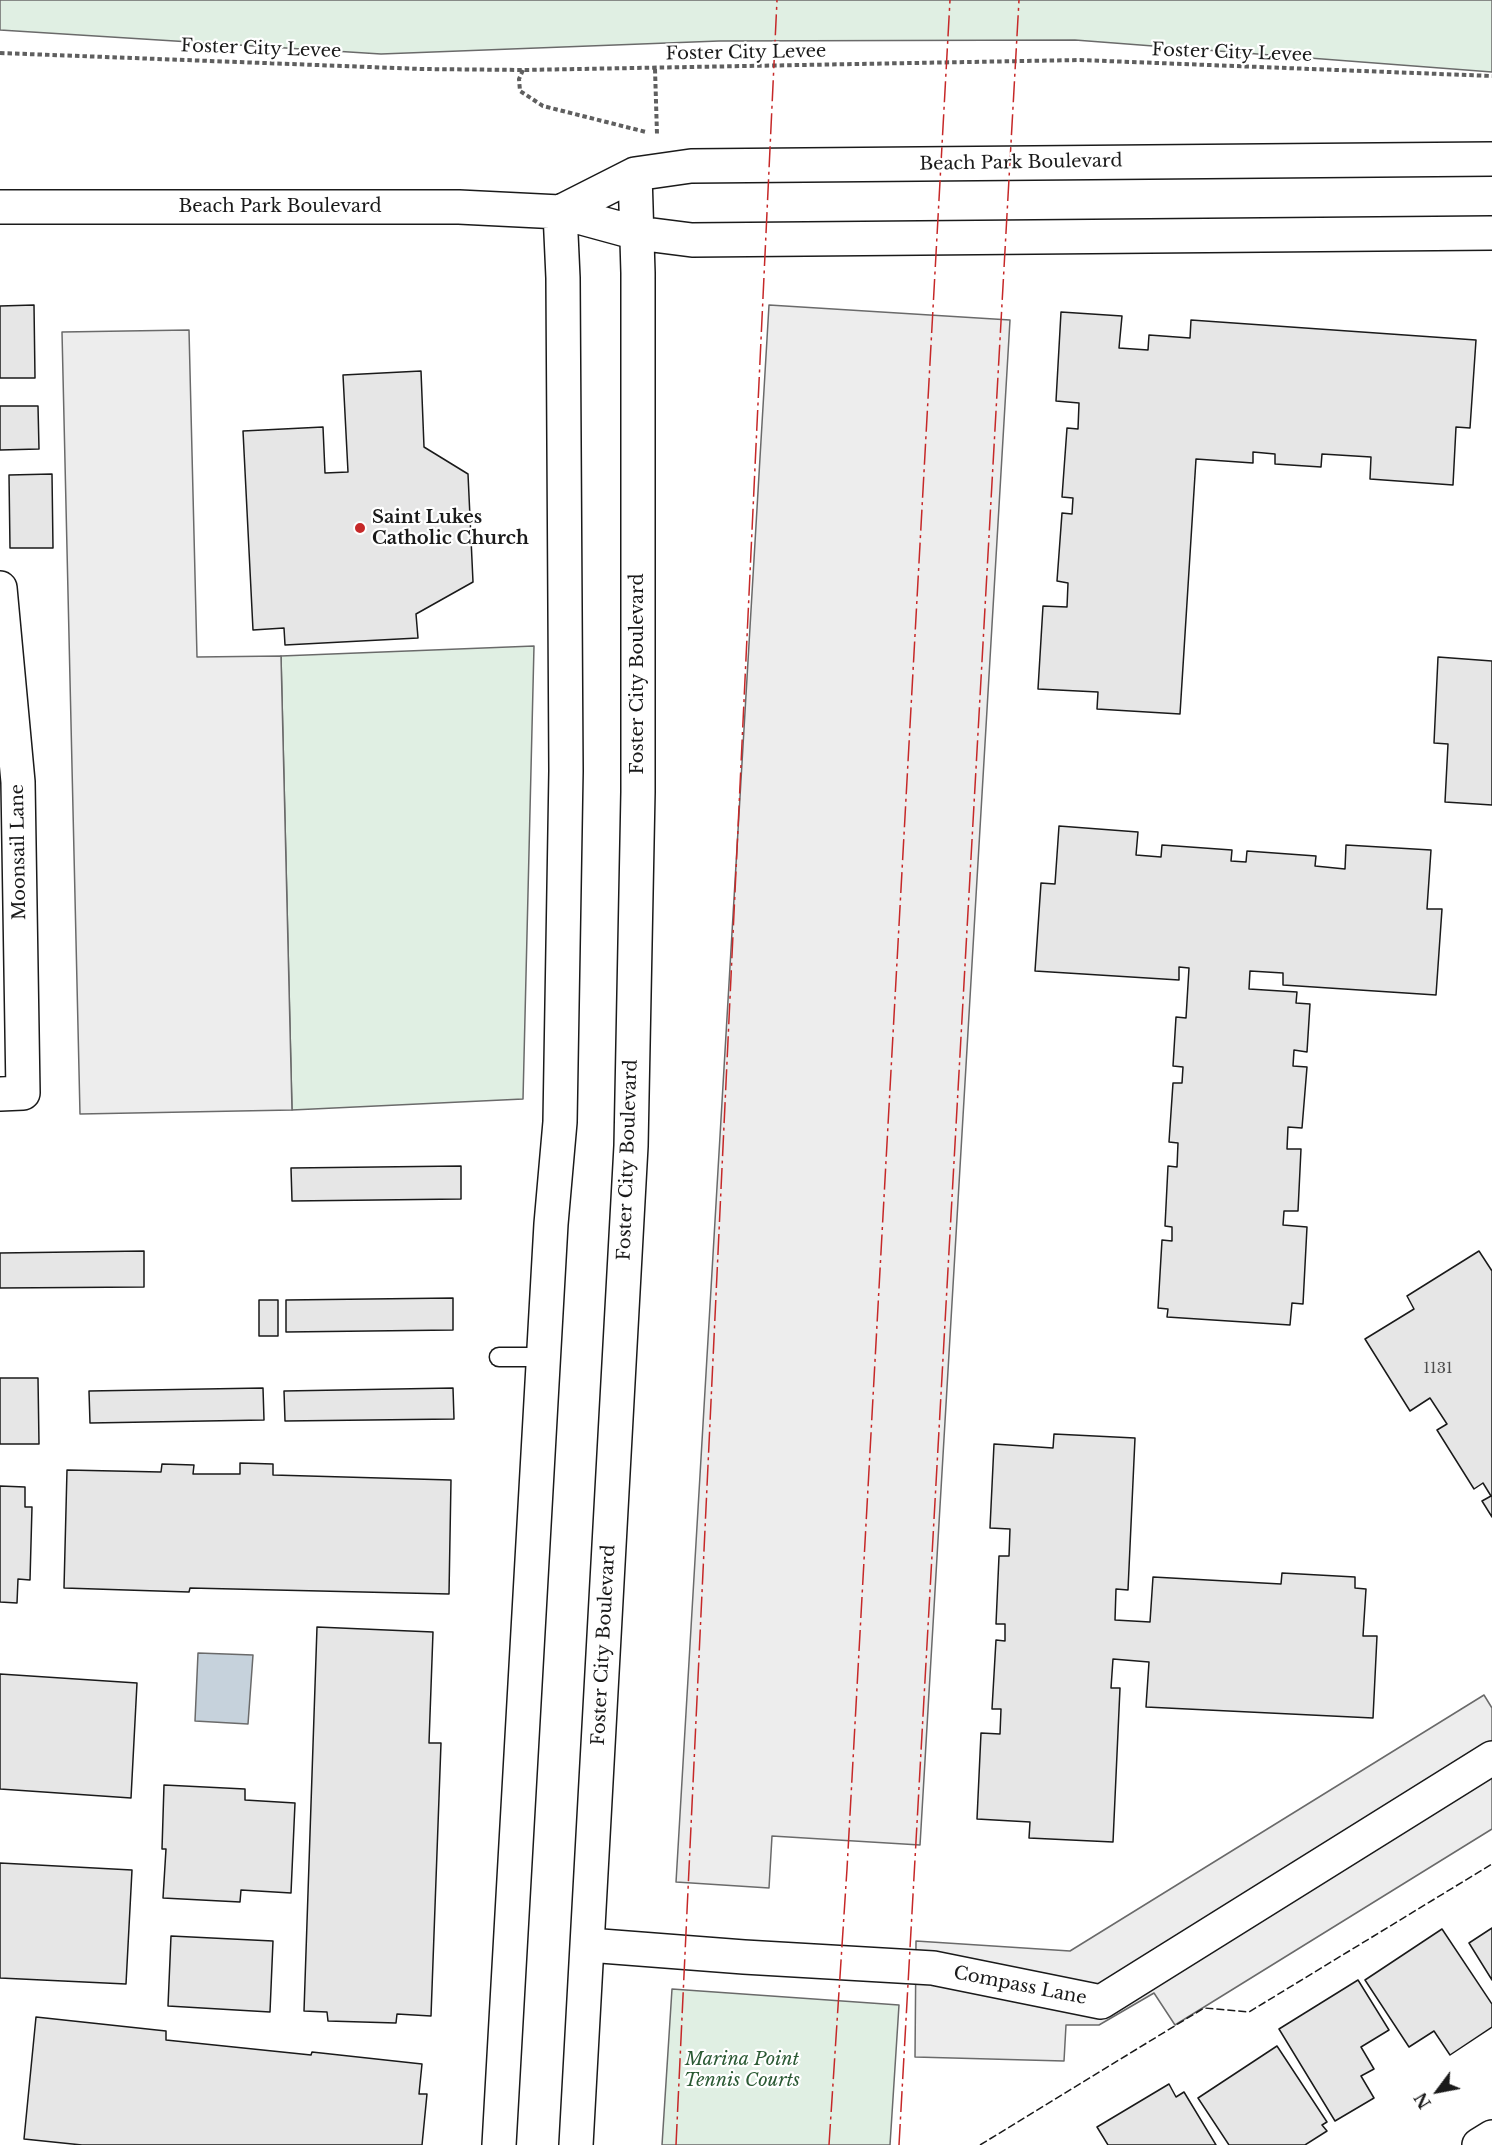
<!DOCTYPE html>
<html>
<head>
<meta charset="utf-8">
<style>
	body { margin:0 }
	#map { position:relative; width:1492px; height:2145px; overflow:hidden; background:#fff; font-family:"Libre Baskerville",serif }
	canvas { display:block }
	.north { position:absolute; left:1408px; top:2061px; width:60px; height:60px; -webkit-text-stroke:4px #fff; paint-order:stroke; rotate:238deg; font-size:16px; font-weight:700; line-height:24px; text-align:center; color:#1a1a1a }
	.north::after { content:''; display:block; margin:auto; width:21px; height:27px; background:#1a1a1a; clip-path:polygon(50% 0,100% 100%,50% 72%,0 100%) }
</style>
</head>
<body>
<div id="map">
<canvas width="1492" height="2145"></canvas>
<div class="north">N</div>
</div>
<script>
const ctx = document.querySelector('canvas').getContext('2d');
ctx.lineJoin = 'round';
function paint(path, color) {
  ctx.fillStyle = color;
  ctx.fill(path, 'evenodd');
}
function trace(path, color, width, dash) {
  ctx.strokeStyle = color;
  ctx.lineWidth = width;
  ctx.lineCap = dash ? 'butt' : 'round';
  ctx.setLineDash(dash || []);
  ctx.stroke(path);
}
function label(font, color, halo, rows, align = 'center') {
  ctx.font = font + ' "Libre Baskerville",serif';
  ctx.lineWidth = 4.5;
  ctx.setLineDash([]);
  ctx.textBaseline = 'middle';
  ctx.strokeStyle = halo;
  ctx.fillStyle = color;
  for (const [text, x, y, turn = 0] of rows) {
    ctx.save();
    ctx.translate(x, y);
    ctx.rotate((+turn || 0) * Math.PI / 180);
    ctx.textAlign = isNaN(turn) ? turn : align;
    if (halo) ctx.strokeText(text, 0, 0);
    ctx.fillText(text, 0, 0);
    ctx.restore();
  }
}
const green = new Path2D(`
	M0 0H1492V72L1075 40 719 41 381 54 0 30Z
	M534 646 523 1099 292 1110 281 656Z
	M672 1989 899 2005 890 2145H662Z`);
const parking = new Path2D(`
	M769 305 1010 320 920 1845 772 1836 769 1888 676 1882Z
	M189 330 197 657 281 656 292 1110 80 1114 62 332Z
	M1484 1695 1492 1708V1829L1175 2025 1154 1993 1099 2025H1066L1064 2061 915 2057 916 1941 1070 1951Z`);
const water = new Path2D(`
	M198 1653 253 1655 248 1724 195 1721Z`);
const building = new Path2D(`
	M34 305 35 378H0V306Z
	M1061 312 1122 316 1119 348 1148 350 1149 335 1190 338 1191 320 1476 340 1470 428 1456 427 1453 485 1370 479 1371 457 1322 454 1321 467 1275 464V454L1253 452V463L1196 459 1180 714 1097 709 1098 692 1038 689 1043 606 1067 607 1068 583 1057 581 1062 513 1072 514 1073 498 1062 497 1067 428 1078 429 1079 403 1056 401Z
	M421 371 424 447 468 474 473 582 416 614 418 638 285 645 284 628 253 630 243 431 323 427 325 473 348 472 343 375Z
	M0 406H38L39 449 0 450Z
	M52 474 53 548H10L9 475Z
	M1438 657 1492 661V805L1445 802 1448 744 1434 743Z
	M1059 826 1138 832 1136 855 1161 857 1162 845 1232 850 1231 861 1246 862 1247 851 1316 856 1315 866 1345 869 1346 845 1431 850 1427 909H1442L1436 995 1283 985V973L1250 971 1249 989 1297 992 1296 1003 1310 1004 1307 1052 1294 1050 1293 1066 1307 1067 1302 1128 1288 1127 1287 1149H1301L1298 1211H1284L1283 1225 1307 1227 1303 1304 1292 1303 1290 1325 1167 1317 1168 1309 1158 1308 1162 1240 1172 1241V1227L1165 1226 1168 1166 1177 1167 1178 1143 1169 1142 1173 1083H1182L1183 1067 1173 1066 1176 1017 1186 1018 1189 968 1179 967V980L1035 971 1041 883 1055 884Z
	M461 1166V1199L292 1201 291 1168Z
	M144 1251V1287L0 1288V1253Z
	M1479 1251 1492 1271V1517L1482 1501 1491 1496 1483 1483 1474 1489 1437 1430 1447 1424 1430 1398 1410 1411 1365 1339 1414 1309 1407 1296Z
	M453 1298V1330L286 1332V1300Z
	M259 1300H278V1336H259Z
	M0 1378H38L39 1444H0Z
	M263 1388 264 1420 90 1423 89 1391Z
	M453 1388 454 1419 285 1421 284 1391Z
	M1054 1434 1135 1438 1128 1590 1116 1589 1115 1620 1150 1622 1153 1577 1281 1584 1282 1573 1355 1577V1588L1366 1589 1363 1636H1377L1373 1718 1146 1707 1149 1662 1113 1659 1111 1688H1120L1113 1842 1029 1838 1030 1822 977 1819 981 1733 1000 1734 1001 1709H992L996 1640 1005 1641V1624H996L999 1556H1009L1010 1529 990 1528 994 1444 1053 1448Z
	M240 1463 273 1464V1475L451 1480 449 1594 190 1588 189 1592 64 1588 67 1470 161 1472 162 1464 194 1465 193 1474H240Z
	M0 1486 25 1487V1507H32L30 1580 18 1579 17 1603 0 1602Z
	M317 1627 433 1632 429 1743H441L431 2016 397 2014 396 2023 328 2021 327 2012 304 2011Z
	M0 1674 137 1683 131 1798 0 1789Z
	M164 1785 245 1789V1800L295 1803 291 1893 241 1890 240 1902 163 1898 166 1849H162Z
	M0 1863 132 1870 126 1984 0 1978Z
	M1492 1928V1980L1469 1943Z
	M1442 1929 1492 2004V2027L1450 2055 1434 2031 1409 2047 1365 1980Z
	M171 1936 273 1941 270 2012 168 2006Z
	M1358 1980 1389 2030 1361 2047 1374 2069 1361 2076 1374 2098 1335 2121 1279 2029Z
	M36 2017 166 2031V2040L311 2055 312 2052 422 2064 419 2094H427L422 2145H82L24 2139Z
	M1277 2046 1327 2122 1322 2125 1327 2131 1305 2145H1229L1198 2098Z
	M1169 2084 1176 2097 1184 2092 1216 2145H1108L1097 2127Z`);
const path = new Path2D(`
	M0 53 422 69 523 70 1080 60 1492 76
	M655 69 657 134
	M523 70 519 79 520 91 543 106 646 132`);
const service = new Path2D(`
	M499 1357H544`);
const minor = new Path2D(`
	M0 588 18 782 23 1093 0 1094
	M588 1945 744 1957 933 1968 1101 2002 1492 1758
	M1479 2145 1492 2137`);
const secondary = new Path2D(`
	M0 207H459L560 212 637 233 692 240 1492 233
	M560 212 635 174 691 166 1492 159
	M499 2145 551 1224 560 1122 566 771 563 278 560 212
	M576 2145 631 1146 638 792V273L635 174`);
const fence = new Path2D(`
	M980 2145 1204 2008 1249 2012 1492 1864`);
const power = new Path2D(`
	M676 2145 777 0
	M829 2145 847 1869 950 0
	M899 2145 1019 0`);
const markers = [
	[360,528,6,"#c62828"]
];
const numberNames = [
	["1131",1438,1369]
];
const streetNames = [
	["Foster City Levee",261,49,2],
	["Foster City Levee",746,53,-1],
	["Foster City Levee",1232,53,2],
	["Beach Park Boulevard",1021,163,-1],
	["Beach Park Boulevard",280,207],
	["Foster City Boulevard",638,674,-90],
	["Moonsail Lane",19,852,-91],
	["Foster City Boulevard",628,1160,-88],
	["Foster City Boulevard",604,1645,-87],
	["Compass Lane",1020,1986,11]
];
const poiNames = [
	["Saint Lukes",372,518],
	["Catholic Church",372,539]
];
const parkNames = [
	["Marina Point",742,2060],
	["Tennis Courts",742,2081]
];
paint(green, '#e0efe3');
trace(green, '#6a6a6a', 1.5);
paint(parking, '#ededed');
trace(parking, '#6a6a6a', 1.5);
paint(water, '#c6d2dc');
trace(water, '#6a6a6a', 1.5);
paint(building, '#e6e6e6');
trace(building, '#1a1a1a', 1.5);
trace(service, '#1a1a1a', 21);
trace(minor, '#1a1a1a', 36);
trace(secondary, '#1a1a1a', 36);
trace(path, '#5f5f5f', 4, [4.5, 3]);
trace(service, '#fff', 18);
trace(minor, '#fff', 33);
trace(secondary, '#fff', 33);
trace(fence, '#1a1a1a', 1.5, [8, 3]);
trace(power, '#c62828', 1.5, [21, 4.5, 3, 4.5]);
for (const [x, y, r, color] of markers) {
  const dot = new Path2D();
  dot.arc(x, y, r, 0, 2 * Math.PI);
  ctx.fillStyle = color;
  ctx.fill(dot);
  trace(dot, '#fff', 2);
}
label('15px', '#4d4d4d', null, numberNames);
label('18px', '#1a1a1a', '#fff', streetNames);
label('bold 18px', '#1a1a1a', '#fff', poiNames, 'left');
label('italic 18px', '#2b5a34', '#fff', parkNames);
</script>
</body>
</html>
